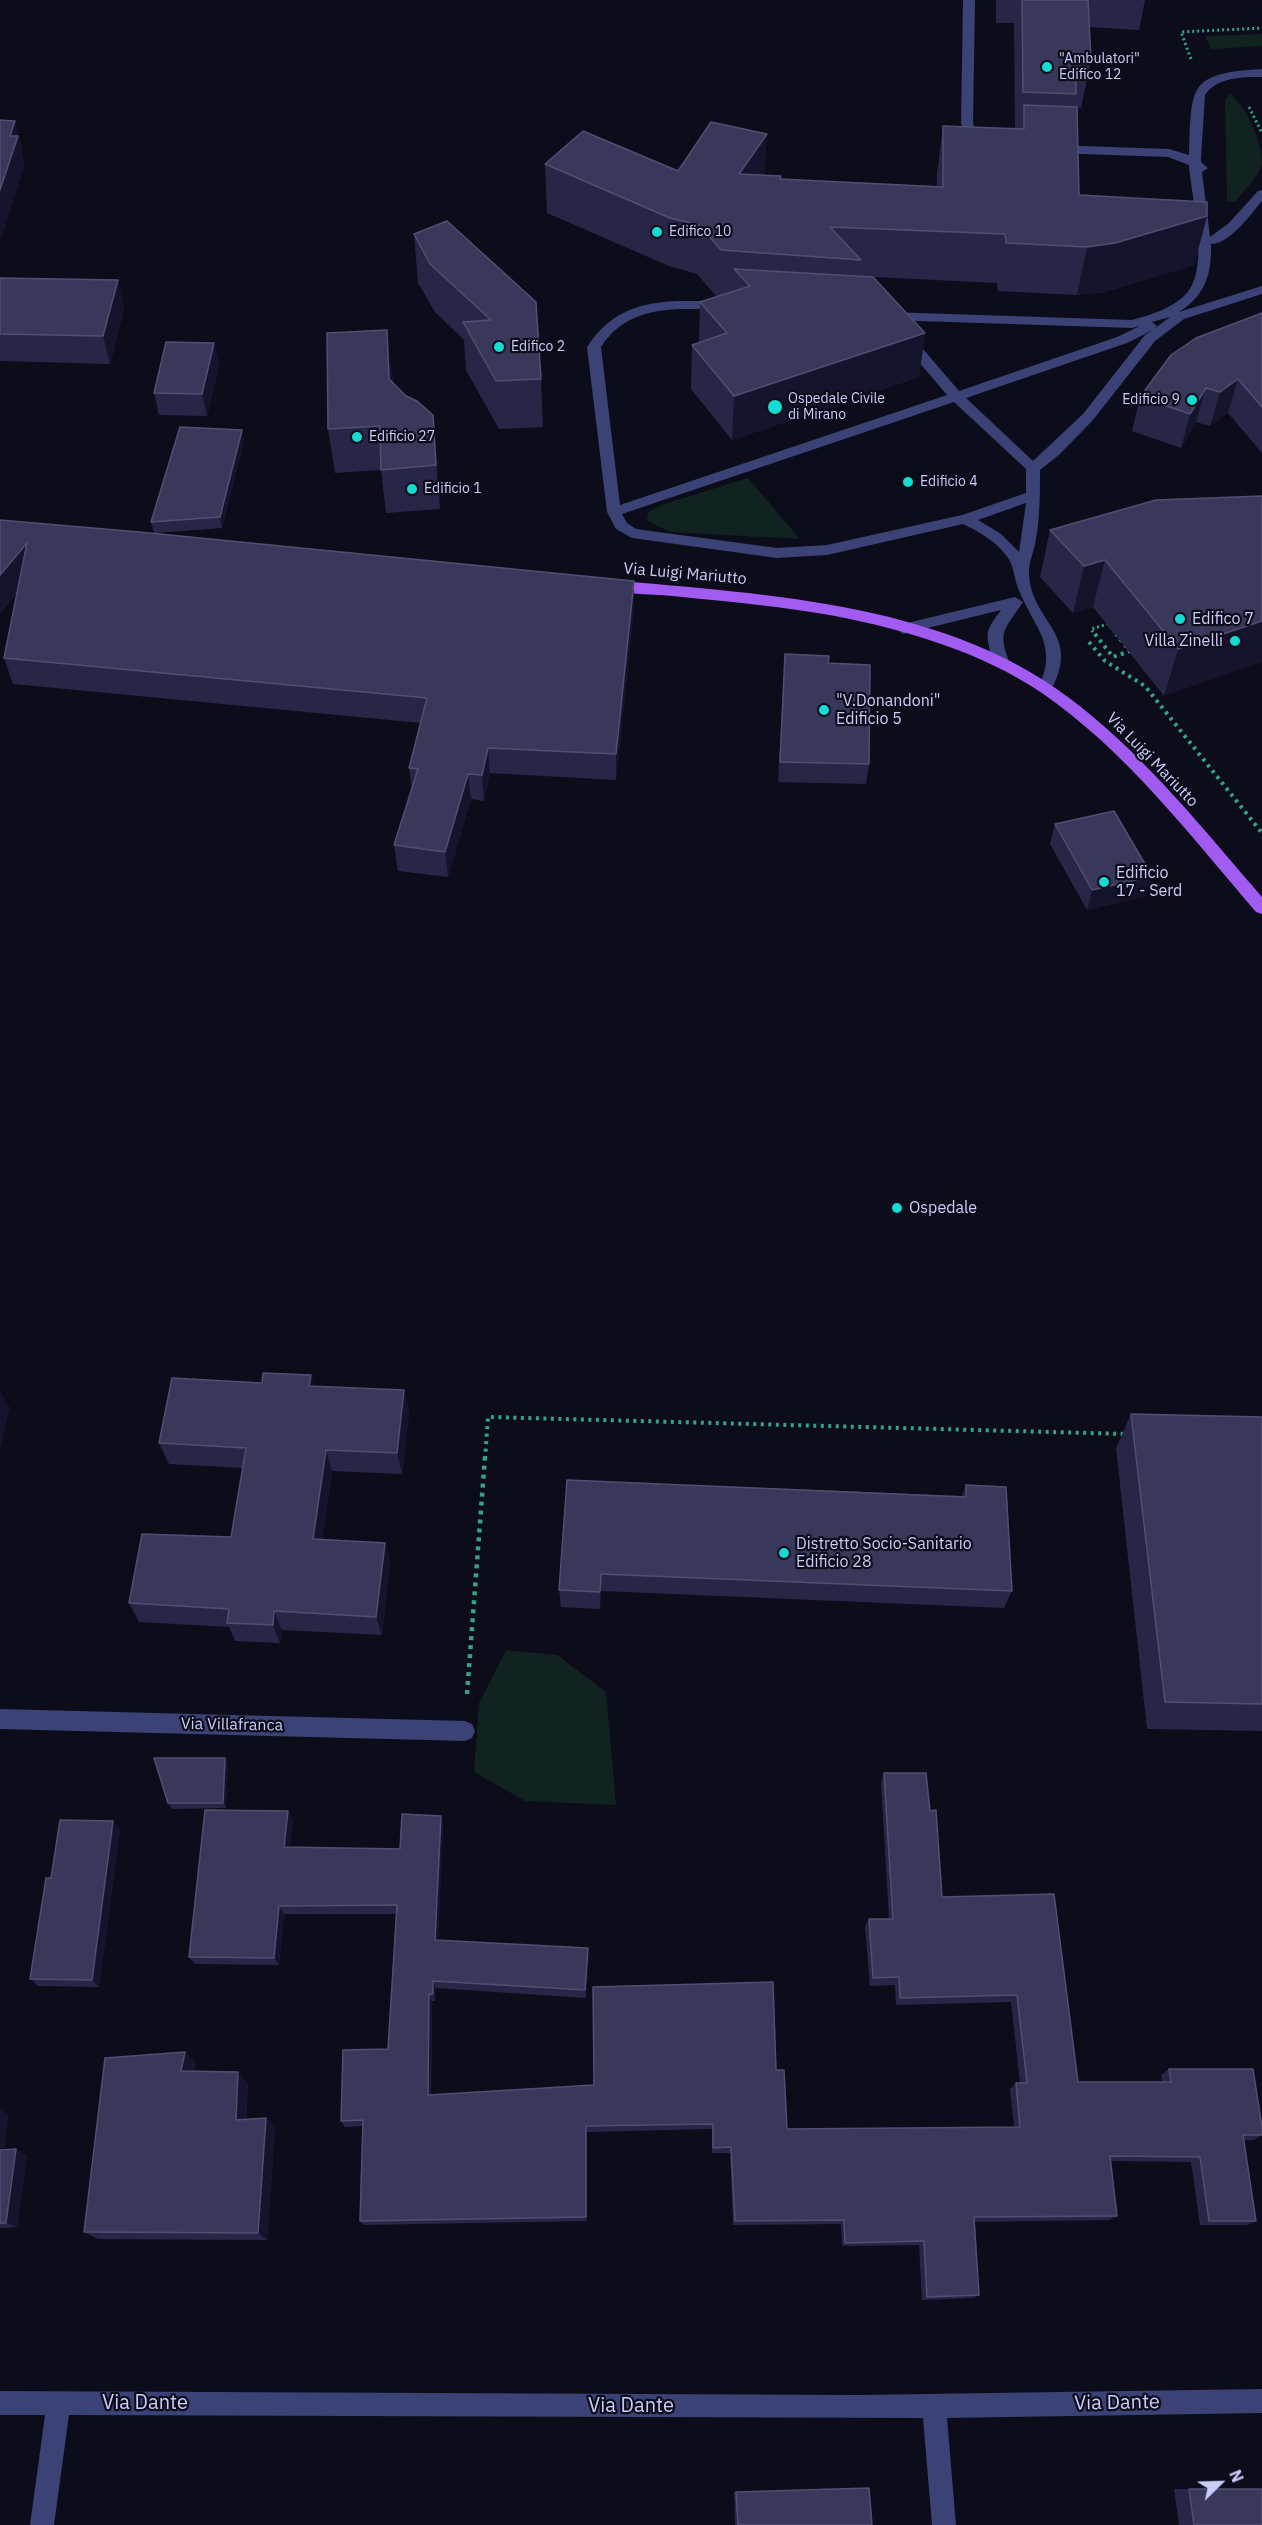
<!DOCTYPE html>
<html>
<head>
<meta charset="utf-8">
<style>
	body { margin:0 }
	#map { position:relative; width:1262px; height:2525px; overflow:hidden; background:#0d0c1a; font-family:"IBM Plex Sans",sans-serif }
	canvas { display:block }
	.north { position:absolute; left:1190px; top:2453px; width:60px; height:60px; -webkit-text-stroke:4px #0d0c1a; paint-order:stroke; rotate:67deg; font-size:16px; font-weight:700; line-height:24px; text-align:center; color:#caccfa }
	.north::after { content:''; display:block; margin:auto; width:21px; height:27px; background:#caccfa; clip-path:polygon(50% 0,100% 100%,50% 72%,0 100%) }
</style>
</head>
<body>
<div id="map">
<canvas width="1262" height="2525"></canvas>
<div class="north">N</div>
</div>
<script>
const ctx = document.querySelector('canvas').getContext('2d');
ctx.lineJoin = 'round';
function paint(path, color) {
  ctx.fillStyle = color;
  ctx.fill(path, 'evenodd');
}
function trace(path, color, width, dash) {
  ctx.strokeStyle = color;
  ctx.lineWidth = width;
  ctx.lineCap = dash ? 'butt' : 'round';
  ctx.setLineDash(dash || []);
  ctx.stroke(path);
}
function label(font, color, halo, rows, align = 'center') {
  ctx.font = font + ' "IBM Plex Sans",sans-serif';
  ctx.lineWidth = 4.5;
  ctx.setLineDash([]);
  ctx.textBaseline = 'middle';
  ctx.strokeStyle = halo;
  ctx.fillStyle = color;
  for (const [text, x, y, turn = 0] of rows) {
    ctx.save();
    ctx.translate(x, y);
    ctx.rotate((+turn || 0) * Math.PI / 180);
    ctx.textAlign = isNaN(turn) ? turn : align;
    if (halo) ctx.strokeText(text, 0, 0);
    ctx.fillText(text, 0, 0);
    ctx.restore();
  }
}
const green = new Path2D(`
	M1262 34V46L1211 49 1205 36Z
	M1230 94C1247 107 1262 141 1262 164 1259 176 1243 192 1235 202H1227L1225 100Z
	M748 478 800 539 671 532 647 521 648 512 661 505Z
	M506 1650 557 1655 606 1692 616 1805 525 1801 474 1772 479 1703Z`);
const pathFar2 = new Path2D(`
	M1191 59 1181 32 1262 28
	M1249 107 1262 133
	M1096 636 1091 629 1108 624 1118 636`);
const pathFar1 = new Path2D(`
	M1095 634 1113 657 1130 651 1116 634
	M1089 642 1105 661 1145 686 1262 833
	M485 1459 488 1417 1126 1434`);
const path = new Path2D(`
	M467 1694 485 1457`);
const minor = new Path2D(`
	M963 0H975L973 123 976 134 988 145 982 149 966 138 961 123Z
	M1262 69V77C1242 77 1217 77 1205 95L1201 158V162L1208 168 1202 172 1210 237 1229 223 1258 191 1262 190V201C1250 215 1230 244 1211 244 1212 274 1205 296 1179 312L1262 286V294L1184 319 1155 341 1093 420 1060 454 1040 470C1040 493 1040 516 1036 539 1034 552 1028 563 1029 576 1033 624 1083 634 1050 692H1040L1038 688C1060 645 1033 627 1018 588 1013 575 1015 566 1005 554 994 540 979 532 963 524L827 555 777 558 632 538 616 529 607 512 587 347C620 296 668 300 723 302L729 306 723 310C677 308 628 304 601 347L620 505 947 395 901 341V335H911L959 391 1117 337 1140 326 1132 328 888 320 882 316 888 312 1132 320C1150 315 1167 310 1182 298 1213 274 1191 199 1189 165L1168 157 1054 153 1048 149 1054 145 1169 149 1189 155C1192 88 1186 73 1262 69ZM1170 317 1155 328 1157 326 1152 322ZM1153 330 1145 335 1083 414 1033 461 966 398 1127 343ZM954 402 1026 469V493L962 515 827 545 777 548 636 529 627 523 622 514ZM1026 503 1019 552 1001 534 978 520Z
	M1015 597 1023 602C1005 630 996 631 1011 665L1004 670C993 667 986 643 988 632 990 624 996 617 1001 610L903 634 896 629 903 624Z
	M0 1709 465 1721 472 1724 475 1731 472 1738 465 1741 0 1729Z
	M1262 2389V2413L947 2418 956 2525H932L923 2418 69 2415 54 2525H30L45 2415H0V2391L858 2395Z`);
const major = new Path2D(`
	M611 580C769 595 952 602 1081 707 1150 762 1205 831 1262 897V914L1256 912C1190 835 1126 751 1042 693 981 652 907 630 835 616 785 607 733 602 682 597 658 594 630 595 606 589L604 585Z`);
const wall = new Path2D(`
	M996 0H1145L1139 30 1089 27 1091 60 1081 108H1077L1079 195 1207 216 1194 265 1105 292 1077 295 998 291 997 283 874 277 925 333 919 377 732 440 691 389 692 345 699 343 700 302 717 297 697 274 669 266 547 213 545 164 678 171 767 134 764 175 780 179 937 187V174L943 126 1015 129 1014 23H996Z
	M447 221 541 379 543 427 499 429 466 370 464 340 435 312 418 283 414 234Z
	M0 278 124 308 110 364 0 361Z
	M1262 313V453L1228 413 1210 426 1196 422 1181 448 1132 431 1140 397Z
	M214 343 219 365 207 416 159 415 154 393Z
	M392 374 393 383 437 459 440 509 386 513 381 470 335 473 328 429Z
	M244 441 222 528 156 533 634 581V608L616 780 490 773 484 801 471 799 448 877 398 871 394 845 412 790 409 768 421 723 13 684 4 658 17 592 0 613V520L154 533 151 522Z
	M1262 496 1164 696 1093 607 1073 613 1040 577 1050 530Z
	M785 654 828 663 869 764 866 784 778 782Z
	M1055 824 1146 896 1087 910 1050 844Z
	M314 1386 404 1390 409 1412 402 1474 332 1471 322 1539 390 1562 382 1635 282 1630 280 1643 235 1641 229 1627 139 1622 129 1603 231 1537 243 1468 169 1464 159 1443Z
	M1131 1414 1262 1417V1731L1147 1729 1116 1448Z
	M567 1480 962 1496 966 1485 1012 1591 1004 1608 601 1591 600 1609 561 1607 559 1590Z
	M225 1758 228 1764 226 1808 172 1809 168 1803Z
	M884 1773 930 1811 942 1897 1054 1894 1078 2082H1162L1161 2075 1169 2069 1262 2127V2135L1254 2140H1244L1256 2221 1246 2225H1200L1191 2162 1110 2161 1117 2216 1109 2220 974 2222 979 2295 973 2298 922 2300 919 2245 842 2246 841 2224 733 2225 730 2153H712V2129L587 2132V2221L364 2225 360 2221 363 2126 345 2127 341 2121 388 2049 396 1914H284L279 1965 195 1964 189 1957 288 1811 293 1820 290 1847 400 1849 443 1825 438 1940 589 1956 586 1998 436 1988 435 2001H432L431 2095 594 2085 776 2070 787 2129 1014 2127 1010 2089 1016 2083H1020L1011 2002 896 2005 895 1985 870 1986 865 1927 869 1919H889L881 1783Z
	M120 1830 99 1987 38 1986 30 1979 51 1878Z
	M185 2052 196 2063 194 2071 248 2083 246 2119 266 2118 275 2127 267 2240 98 2239 84 2232Z
	M0 2110 8 2115 4 2150 27 2155 17 2227 0 2228Z
	M869 2488 872 2525H735L734 2492Z
	M1174 2489H1262V2525H1179Z`);
const shadedWall = new Path2D(`
	M15 121 23 149 22 152 25 164 0 243V190L10 136Z
	M767 134 764 183 739 174Z
	M1207 216 1194 265 1105 292 1077 295 1087 247Z
	M118 280 124 308 110 364 103 336Z
	M387 330 392 374 394 423 389 379Z
	M925 333 919 377 732 440 734 396Z
	M214 343 219 365 207 416 202 394Z
	M1238 379 1228 413 1210 426 1220 392Z
	M1206 388 1196 422 1181 448 1190 414Z
	M433 415 437 459 440 509 436 465Z
	M242 430 244 441 222 528 220 517Z
	M27 543 35 570 0 612V575Z
	M1105 560 1093 607 1073 613 1084 566Z
	M634 581V608L616 780V754Z
	M1262 621V662L1164 696 1178 649Z
	M488 748 490 773 484 801 482 775Z
	M468 774 471 799 448 877 445 852Z
	M1152 876 1146 896 1087 910 1092 890Z
	M311 1375 317 1397 309 1386Z
	M404 1390 409 1412 402 1474 397 1453Z
	M0 1391 10 1408 0 1450Z
	M326 1450 332 1471 320 1559 313 1539Z
	M385 1543 390 1562 382 1635 376 1617Z
	M601 1574V1591L600 1609V1592Z
	M274 1611 282 1630 280 1643 273 1625Z
	M225 1758 228 1764 226 1808 223 1803Z
	M288 1811 293 1820 289 1856 284 1847Z
	M441 1816 443 1825 438 1948 435 1940Z
	M113 1821 120 1830 99 1987 92 1980Z
	M279 1906 284 1914 279 1965 274 1958Z
	M588 1948 589 1956 586 1998 585 1990Z
	M433 1981 436 1988 435 2001 433 1994Z
	M429 1994 432 2001 430 2101 428 2095Z
	M185 2052 196 2063 192 2081 181 2071Z
	M238 2072 248 2083 245 2129 236 2120Z
	M0 2110 8 2115 3 2156 0 2154Z
	M266 2118 275 2127 267 2240 258 2233Z
	M586 2126 587 2132V2221L586 2217Z
	M16 2149 27 2155 17 2227 6 2223Z`);
const building = new Path2D(`
	M1022 0H1088L1091 60 1076 59V94L1023 92Z
	M1024 105 1077 107 1079 195 1207 202V216L1115 243 1087 247 1006 243 1005 234 830 227 861 260 721 250 699 225 670 218 545 164 583 131 678 171 711 122 767 134 739 174 781 176 780 179 943 187V126L1024 129Z
	M0 120 15 121 10 136H18L0 190Z
	M447 221 536 302 541 379 496 381 463 322 491 320 430 264 414 234Z
	M734 269 873 277 925 333 734 396 692 345 727 333 700 302 750 286Z
	M0 278 118 280 103 336 0 334Z
	M1262 313V407L1238 379 1220 392 1206 388 1190 414 1140 397 1171 355 1196 338Z
	M387 330 389 379 406 396 417 401 433 415 436 465 381 470 380 426 328 429 327 333Z
	M166 342 214 343 202 394 154 393Z
	M180 427 242 430 220 517 151 522Z
	M1262 496V621L1178 649 1105 560 1084 566 1050 530 1156 500Z
	M0 520 139 532 634 581 616 754 488 748 482 775 468 774 445 852 394 845 418 769 409 768 427 698 4 658 27 543 0 575Z
	M785 654 829 656 828 663 870 665 869 764 780 762Z
	M1114 811 1152 876 1092 890 1055 824Z
	M263 1373 311 1375 309 1386 404 1390 397 1453 326 1450 313 1539 385 1543 376 1617 274 1611 273 1625 227 1623 229 1609 129 1603 142 1534 231 1537 246 1448 159 1443 172 1378 262 1383Z
	M1131 1414 1262 1417V1704L1165 1702Z
	M567 1480 966 1497V1485L1006 1487 1012 1591 601 1574 600 1592 559 1590Z
	M154 1758H225L223 1803H168Z
	M884 1773H926L930 1811 936 1810 942 1897 1054 1894 1078 2082H1171L1169 2069H1253L1262 2127V2135H1243L1256 2221H1209L1200 2157 1110 2156 1117 2216 974 2217 979 2295 927 2297 924 2241 845 2243 844 2220 735 2221 731 2147 713 2148V2124L586 2126V2217L360 2221 363 2120 341 2121 343 2050 388 2049 397 1905 279 1906 274 1958 189 1957 205 1810 288 1811 284 1847 400 1849 402 1814 441 1816 435 1940 588 1948 585 1990 433 1981V1994H429L428 2095 594 2085 593 1987 773 1982 776 2070H784L787 2129 1020 2127 1016 2083H1027L1017 1995 900 1998 899 1977 873 1978 869 1919H893Z
	M60 1820 113 1821 92 1980 30 1979 46 1878H51Z
	M185 2052 181 2071 238 2072 236 2120 266 2118 258 2233 84 2232 105 2058Z
	M16 2149 6 2223H0V2150Z
	M869 2488 872 2525H738L736 2492Z
	M1189 2489H1262V2525H1194Z`);
const markers = [
	[1047,67,6,"#14dcd3"],
	[657,232,6,"#14dcd3"],
	[499,347,6,"#14dcd3"],
	[1192,400,6,"#14dcd3"],
	[775,407,8,"#14dcd3"],
	[357,437,6,"#14dcd3"],
	[908,482,6,"#14dcd3"],
	[412,489,6,"#14dcd3"],
	[1180,619,6,"#14dcd3"],
	[1235,641,6,"#14dcd3"],
	[824,710,6,"#14dcd3"],
	[1104,882,6,"#14dcd3"],
	[897,1208,6,"#14dcd3"],
	[784,1553,6,"#14dcd3"]
];
const farPoinames = [
	["\"Ambulatori\"",1059,59],
	["Edifico 12",1059,75],
	["Edifico 10",669,232],
	["Edifico 2",511,347],
	["Ospedale Civile",788,399],
	["di Mirano",788,415],
	["Edificio 9",1180,400,"right"],
	["Edificio 27",369,437],
	["Edificio 4",920,482],
	["Edificio 1",424,489]
];
const streetNames = [
	["Via Luigi Mariutto",685,574,5],
	["Via Luigi Mariutto",1152,760,46],
	["Via Villafranca",232,1725,1]
];
const poiNames = [
	["Edifico 7",1192,619],
	["Villa Zinelli",1223,641,"right"],
	["\"V.Donandoni\"",836,701],
	["Edificio 5",836,719],
	["Edificio",1116,873],
	["17 - Serd",1116,891],
	["Ospedale",909,1208],
	["Distretto Socio-Sanitario",796,1544],
	["Edificio 28",796,1562]
];
const nearStreetnames = [
	["Via Dante",145,2403],
	["Via Dante",1117,2403,-1],
	["Via Dante",631,2406]
];
paint(green, '#102320');
trace(pathFar2, '#37a28b', 3, [2, 3]);
trace(pathFar1, '#37a28b', 4, [3, 4.5]);
trace(path, '#37a28b', 4.5, [4, 5]);
paint(minor, '#3b4275');
paint(major, '#a25bf0');
paint(wall, '#282647');
paint(shadedWall, '#16142d');
paint(building, '#3a385a');
trace(building, '#504f73', 1.5);
for (const [x, y, r, color] of markers) {
  const dot = new Path2D();
  dot.arc(x, y, r, 0, 2 * Math.PI);
  ctx.fillStyle = color;
  ctx.fill(dot);
  trace(dot, '#0d0c1a', 2);
}
label('14px', '#caccfa', '#0d0c1a', farPoinames, 'left');
label('16px', '#caccfa', '#0d0c1a', streetNames);
label('16px', '#caccfa', '#0d0c1a', poiNames, 'left');
label('20px', '#caccfa', '#0d0c1a', nearStreetnames);
</script>
</body>
</html>
